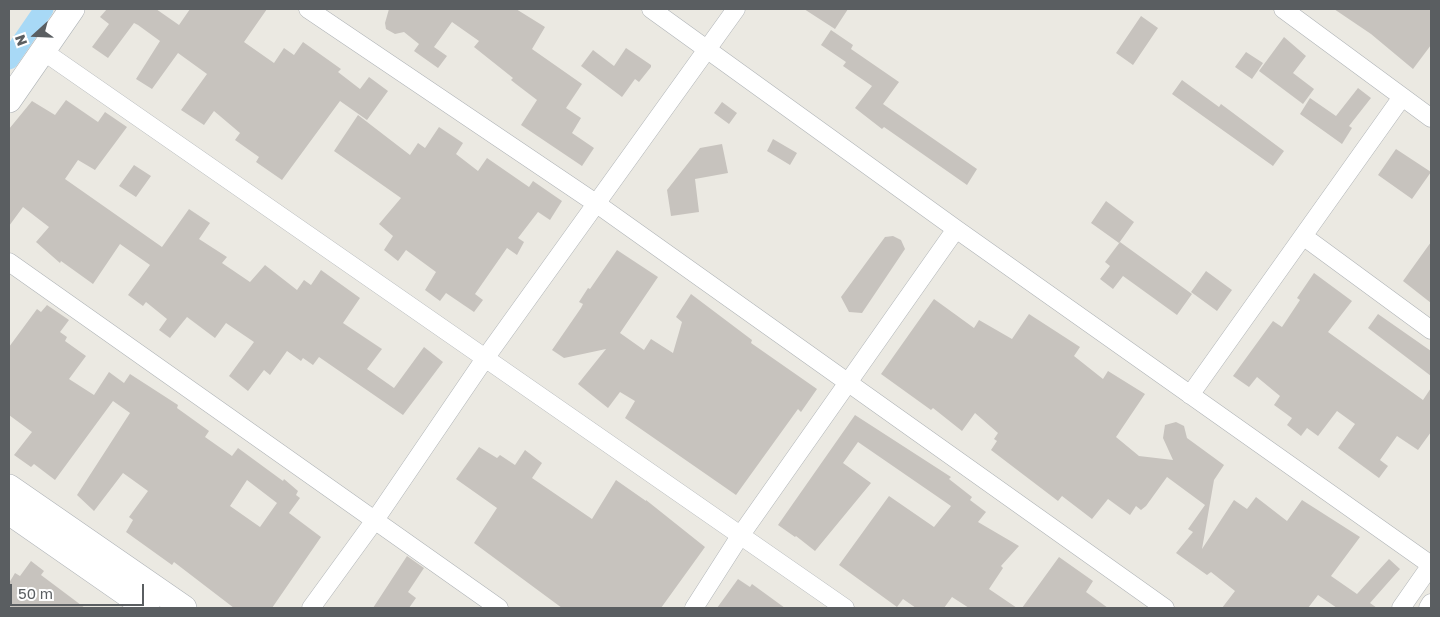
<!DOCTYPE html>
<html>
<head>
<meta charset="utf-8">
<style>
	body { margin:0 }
	#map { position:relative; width:1440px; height:617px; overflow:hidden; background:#ebe9e2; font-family:"Golos Text",sans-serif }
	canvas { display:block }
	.frame { position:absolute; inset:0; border:10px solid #5a5e61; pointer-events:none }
	.north { position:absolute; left:10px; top:10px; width:50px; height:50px; -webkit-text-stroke:4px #fff; paint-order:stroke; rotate:250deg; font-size:14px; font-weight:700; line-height:20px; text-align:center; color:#5a5e61 }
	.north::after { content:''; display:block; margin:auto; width:18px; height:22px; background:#5a5e61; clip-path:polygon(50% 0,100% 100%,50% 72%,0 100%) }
	.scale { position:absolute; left:10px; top:584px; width:134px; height:22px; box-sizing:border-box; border:2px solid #5a5e61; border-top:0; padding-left:6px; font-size:15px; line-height:18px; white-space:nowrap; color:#5a5e61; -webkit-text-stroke:4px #fff; paint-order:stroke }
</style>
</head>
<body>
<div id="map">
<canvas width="1440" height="617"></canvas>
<div class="frame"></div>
<div class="north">N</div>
<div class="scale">50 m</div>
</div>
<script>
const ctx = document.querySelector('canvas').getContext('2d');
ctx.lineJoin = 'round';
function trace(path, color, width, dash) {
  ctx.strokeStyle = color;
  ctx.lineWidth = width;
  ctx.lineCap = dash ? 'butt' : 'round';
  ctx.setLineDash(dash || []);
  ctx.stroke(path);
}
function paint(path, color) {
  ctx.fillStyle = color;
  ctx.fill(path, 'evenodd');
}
const canal = new Path2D(`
	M9 60 44 9`);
const building = new Path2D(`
	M107 9H156L179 25 190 9H267L244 42 274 63 284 48 294 55 303 42 341 69 338 72 360 89 369 77 388 91 367 120 340 101 282 180 256 162 259 157 235 140 240 133 214 111 204 125 181 110 207 74 178 53 152 89 136 79 160 41 138 25 134 23 108 58 92 47 109 24 100 17Z
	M389 9H516L545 27 532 49 582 84 566 108 581 118 572 133 594 148 582 166 521 125 537 100 516 84 511 80 513 78 474 47 479 41 452 22 434 47 447 56 438 68 414 51 419 44 404 32 395 34 386 29 385 23Z
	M804 9H848L835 29Z
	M1334 9H1431V45L1413 69 1371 34Z
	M1141 16 1158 28 1133 65 1116 53Z
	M831 30 853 45 851 49 899 82 883 104 977 169 967 185 884 127 882 129 855 108 872 86 843 66 846 62 821 45Z
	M1284 37 1306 56 1293 73 1314 89 1303 104 1259 71Z
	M626 48 651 65V67L639 82 635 79 622 97 581 66 593 50 614 66Z
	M1246 52 1263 63 1252 79 1235 67Z
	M1182 80 1219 107 1221 104 1284 151 1273 166 1172 94Z
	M1358 88 1371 98 1349 126 1352 128 1342 144 1300 114 1310 98 1336 116Z
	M66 100 98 122 105 112 127 127 95 170 78 160 65 179 162 247 189 209 210 223 199 239 227 257 222 263 250 282 265 265 297 290 304 280 311 285 321 270 360 298 343 323 382 349 367 369 394 388 424 347 443 362 403 415 319 357 313 365 303 358 301 361 287 351 270 375 264 370 248 391 229 376 254 342 226 323 215 338 187 317 170 338 159 330 167 319 146 302 143 306 128 295 150 265 120 244 93 284 61 261 60 263 36 242 49 227 23 207 9 226V129L32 101 55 115Z
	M722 102 737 113 729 124 714 113Z
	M358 115 410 155 418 143 425 148 439 127 463 143 456 154 478 171 487 158 529 187 533 181 562 201 550 220 538 212 518 238 524 242 517 255 507 248 475 294 483 300 474 312 446 293 440 301 425 290 436 272 406 250 398 261 384 250 393 236 379 224 401 198 334 151Z
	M773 139 797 153 790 165 767 151Z
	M722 144 728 173 695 179 699 212 671 216 667 190 700 148Z
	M1396 149 1431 172 1412 199 1378 175Z
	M134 165 151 176 136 197 119 186Z
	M1106 201 1134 222 1119 243 1091 223Z
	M893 236 901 240 905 249 862 313 849 312 841 297 885 237Z
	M1120 242 1192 294 1177 315 1123 276 1113 289 1100 279 1110 266 1105 262Z
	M1431 242V303L1403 281Z
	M617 250 658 277 620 333 644 350 651 339 673 353 682 322 676 317 691 294 752 340 751 343 817 389 801 412 798 409 736 495 625 418 635 401 620 392 608 408 578 384 606 349 564 358 552 350 581 308 583 304 579 302 588 288 590 289Z
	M1206 271 1232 290 1217 311 1191 292Z
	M1314 273 1352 301 1328 332 1423 400 1431 388V432L1418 450 1397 436 1380 460 1388 466 1379 478 1338 448 1355 424 1337 411 1318 436 1307 428 1301 436 1287 425 1292 418 1274 405 1280 396 1257 377 1249 387 1233 376 1273 321 1282 327 1300 300 1297 298Z
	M934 299 974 328 979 320 1012 339 1029 314 1080 347 1074 356 1103 379 1108 371 1145 394 1116 437 1139 456 1173 460 1163 438 1165 425 1176 422 1184 426 1187 438 1224 465 1214 480 1202 549 1234 500 1247 509 1256 497 1287 521 1302 500 1360 537 1331 576 1357 594 1389 559 1400 569 1370 603 1377 608H1337L1318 595 1308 608H1222L1235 591 1211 572 1207 575 1176 553 1193 532 1188 529 1205 505 1167 477 1146 506 1141 510 1136 506 1130 515 1108 499 1092 519 1062 496 1058 501 991 450 997 441 994 439 998 433 975 413 962 431 933 408 931 410 881 374Z
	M47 305 69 320 60 332 67 337 65 341 86 356 69 379 94 395 109 372 124 383 130 374 178 405 177 408 209 431 205 437 232 456 238 448 283 481 284 479 298 491 296 495 300 498 289 513 321 537 272 608H234L174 562 172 565 126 532 133 520 129 517 148 491 123 473 94 511 77 495 130 413 113 401 55 480 34 464 31 467 14 455 32 432 9 415V347L37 309 41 312ZM247 480 277 503 260 527 230 506Z
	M1378 314 1431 351V376L1368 328Z
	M855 415 951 477 949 479 972 497 970 500 986 512 978 522 1019 546 1001 566 1003 568 989 589 1017 608H969L952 597 944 608H916L903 599 897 607 839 565 889 496 934 527 951 506 858 442 843 463 871 483 815 551 796 536 795 537 778 525Z
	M479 447 497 458 500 455 515 465 525 450 542 463 532 478 592 519 616 480 646 501V500L705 547 661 608H562L474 543 497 508 456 479Z
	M407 556 424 568 408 592 416 598 409 608H373Z
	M1059 557 1093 581 1086 592 1108 608H1022Z
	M31 561 44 571 41 575 85 608H9V583L15 573 20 576Z
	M738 579 750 587 752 584 785 608H717Z`);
const street = new Path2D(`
	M308 9 597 204 1165 608
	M651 9 956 229 1431 565
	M1283 9 1431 118
	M43 51 845 608
	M1303 236 1431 330
	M9 262 499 608
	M1190 395 1402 97
	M311 608 375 520 486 357 736 9
	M694 608 740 536 956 229
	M1401 608 1431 565
	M1428 608 1431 603`);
const secondary = new Path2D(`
	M9 100 72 9
	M9 487 184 608
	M9 512 147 608`);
trace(canal, '#a8d9f6', 19);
paint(building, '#c7c3be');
trace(street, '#afb3b6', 19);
trace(secondary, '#aeb2b6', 26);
trace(street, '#fff', 18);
trace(secondary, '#fff', 25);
</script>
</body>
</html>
